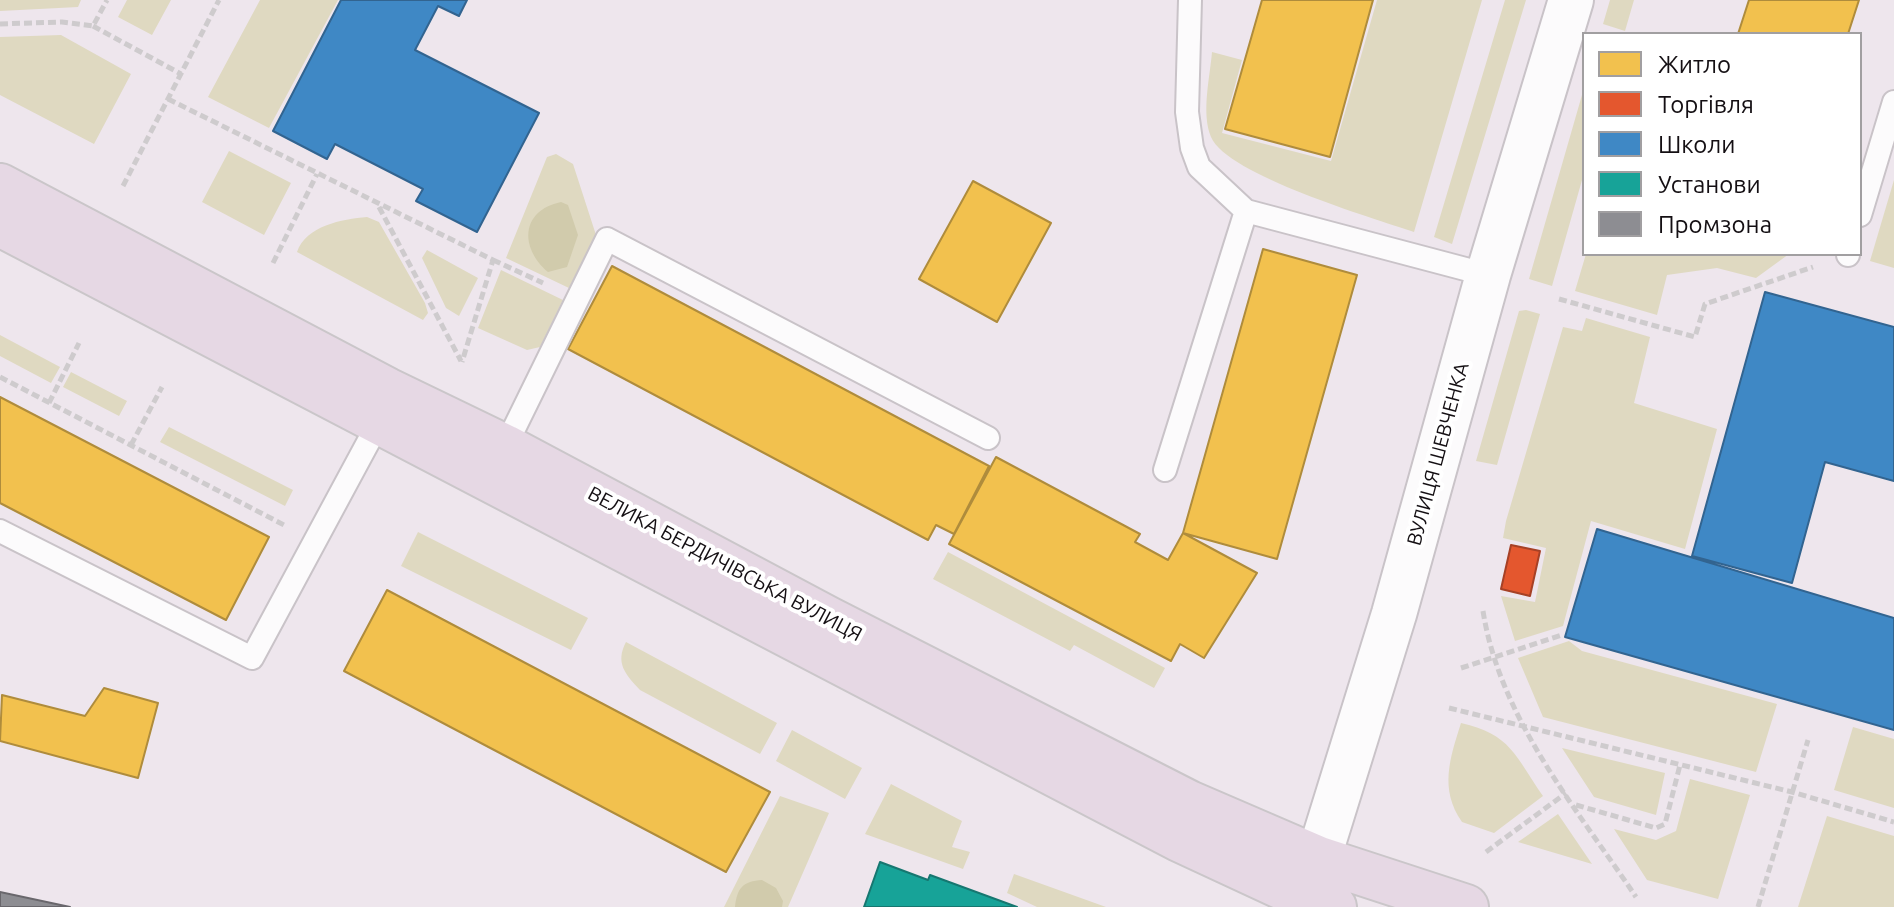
<!DOCTYPE html>
<html>
<head>
<meta charset="utf-8">
<style>
	body { margin:0 }
	#map { position:relative; width:1894px; height:907px; overflow:hidden; background:#eee6ed; font-family:Ubuntu,sans-serif }
	canvas { display:block }
	.legend { position:absolute; left:1582px; top:32px; width:280px; height:224px; box-sizing:border-box; background:#fff; border:2px solid #a19fa1; margin:0; padding:10px 14px; list-style:none; font-size:24px; color:#140f13 }
	.legend li { display:flex; align-items:center; gap:16px; height:40px }
	.legend b { width:40px; border:2px solid #a19fa1 }
</style>
</head>
<body>
<div id="map">
<canvas width="1894" height="907"></canvas>
<ul class="legend">
<li><b style="height:22px;background:#f2c14e"></b>Житло</li>
<li><b style="height:22px;background:#e4572e"></b>Торгівля</li>
<li><b style="height:22px;background:#3f88c5"></b>Школи</li>
<li><b style="height:22px;background:#17a398"></b>Установи</li>
<li><b style="height:22px;background:#8d8d92"></b>Промзона</li>
</ul>
</div>
<script>
const ctx = document.querySelector('canvas').getContext('2d');
ctx.lineJoin = 'round';
function paint(path, color) {
  ctx.fillStyle = color;
  ctx.fill(path, 'evenodd');
}
function trace(path, color, width, dash) {
  ctx.strokeStyle = color;
  ctx.lineWidth = width;
  ctx.lineCap = dash ? 'butt' : 'round';
  ctx.setLineDash(dash || []);
  ctx.stroke(path);
}
function label(font, color, halo, rows, align = 'center') {
  ctx.font = font + ' Ubuntu,sans-serif';
  ctx.lineWidth = 8;
  ctx.setLineDash([]);
  ctx.textBaseline = 'middle';
  ctx.strokeStyle = halo;
  ctx.fillStyle = color;
  for (const [text, x, y, turn = 0] of rows) {
    ctx.save();
    ctx.translate(x, y);
    ctx.rotate((+turn || 0) * Math.PI / 180);
    ctx.textAlign = isNaN(turn) ? turn : align;
    if (halo) ctx.strokeText(text, 0, 0);
    ctx.fillText(text, 0, 0);
    ctx.restore();
  }
}
const green = new Path2D(`
	M0 0H81L78 7 0 11Z
	M127 0H171L152 35 118 17Z
	M260 0H338L269 128 208 97Z
	M1377 0H1482L1414 232C1373 218 1227 175 1211 137 1201 113 1210 77 1212 52L1242 60 1222 133 1331 161Z
	M1505 0H1526L1452 244 1434 237Z
	M1610 0H1634L1625 31 1603 24Z
	M61 35 131 74 94 144 0 95V37Z
	M1584 88V173L1552 286 1529 279Z
	M229 151 291 183 264 235 202 202Z
	M556 154 573 164 596 235 569 288 506 258 547 157Z
	M1894 180V268L1870 261Z
	M367 217 379 222 425 303 428 313 423 320 297 252C306 226 342 219 367 217Z
	M427 250 478 278 459 316 446 308 422 258Z
	M1586 254H1789L1756 278 1717 268 1667 275 1657 315 1575 291Z
	M501 270 563 300 540 347 527 350 478 328Z
	M1526 310 1540 314 1497 465 1476 461 1519 311Z
	M1586 318 1650 337 1634 403 1717 429 1685 549 1591 521 1563 626 1515 641 1501 596 1535 602 1546 548 1503 538 1506 521 1563 327 1582 331Z
	M0 335 60 367 51 383 0 356Z
	M71 372 127 401 119 416 63 387Z
	M169 427 293 490 285 506 160 442Z
	M418 532 588 618 571 650 401 566Z
	M948 552 1165 668 1154 688 1074 645 1070 651 933 579Z
	M1569 641 1582 651 1777 704 1756 772 1543 717 1518 658Z
	M626 642 777 723 760 754 640 690C625 674 615 663 626 642Z
	M1461 723C1511 734 1515 756 1543 796L1494 833 1462 822C1439 789 1450 758 1461 723Z
	M1853 727 1894 739V808L1834 790Z
	M792 730 862 768 845 799 776 761Z
	M1562 748 1665 773 1656 815 1594 797Z
	M1690 779 1750 795 1718 899 1647 880 1614 829 1656 840 1676 831Z
	M891 784 962 821 952 847 970 852 963 869 865 834Z
	M780 796 829 813 788 907H724Z
	M1558 814 1592 864 1518 842Z
	M1827 816 1894 836V907H1798Z
	M1014 874 1106 907H1037L1007 893Z`);
const forest = new Path2D(`
	M561 202 568 205 578 235 567 267 548 272C520 248 520 211 561 202Z
	M762 880 776 888 783 901 782 907H735C737 888 743 881 762 880Z`);
const homes = new Path2D(`
	M1262 0H1373L1330 157 1225 129Z
	M1749 0H1859L1848 34H1738Z
	M973 181 1051 223 997 322 919 279Z
	M1263 249 1357 275 1277 559 1183 533Z
	M612 266 989 466 954 534 936 525 928 540 568 349Z
	M0 397 269 537 226 620 0 503Z
	M996 457 1140 534 1135 542 1168 560 1183 533 1257 573 1204 658 1180 644 1171 661 949 544Z
	M387 590 770 792 726 872 344 671Z
	M104 688 158 703 138 778 0 741 2 695 85 716Z`);
const shops = new Path2D(`
	M1511 545 1540 551 1530 596 1501 589Z`);
const schools = new Path2D(`
	M341 0H467L459 16 438 6 415 50 539 113 477 232 416 201 423 189 335 144 327 159 273 131Z
	M1765 292 1894 327V481L1825 462 1792 583 1692 556Z
	M1597 529 1894 618V730L1565 637Z`);
const public = new Path2D(`
	M880 862 928 880 930 875 1017 907H864Z`);
const industry = new Path2D(`
	M0 892 70 907H0Z`);
const path = new Path2D(`
	M0 24 62 22 93 26 107 0
	M93 26 181 74
	M168 99 493 260 462 362
	M123 186 219 0
	M379 207 461 361
	M493 260 543 283
	M273 263 317 174
	M1559 299 1695 337 1705 304 1813 267
	M0 377 284 525
	M49 403 79 343
	M131 445 162 387
	M1483 611C1500 719 1577 809 1636 897
	M1461 668 1562 635
	M1449 708 1792 792 1894 822
	M1576 805 1656 828 1665 824 1680 765
	M1486 852 1566 793
	M1758 907 1808 740`);
const lane = new Path2D(`
	M1190 0 1187 112 1192 148 1199 167 1246 211 1488 275
	M1860 215 1894 102
	M1848 255V254
	M505 447 607 239 988 438
	M1165 470 1246 211
	M0 531 252 658 378 424`);
const secondary = new Path2D(`
	M1307 895 1394 614 1488 275 1571 0`);
const highway = new Path2D(`
	M0 186 387 390 505 447 828 619 1189 803 1319 859 1466 907
	M0 224 1179 839 1306 898 1334 907`);
const streetNames = [
	["ВУЛИЦЯ ШЕВЧЕНКА",1438,454,-75],
	["ВЕЛИКА БЕРДИЧІВСЬКА ВУЛИЦЯ",725,564,28]
];
paint(green, '#dfd9c1');
paint(forest, '#d1cbac');
paint(homes, '#f2c14e');
trace(homes, '#af8c3c', 2);
paint(shops, '#e4572e');
trace(shops, '#a64126', 2);
paint(schools, '#3f88c5');
trace(schools, '#326490', 2);
paint(public, '#17a398');
trace(public, '#167770', 2);
paint(industry, '#8d8d92');
trace(industry, '#69676c', 2);
trace(lane, '#c9c3c8', 26);
trace(secondary, '#c9c3c8', 48);
trace(highway, '#cac6c9', 48);
trace(path, '#cecbcd', 5, [8, 4]);
trace(lane, '#fcfbfc', 22);
trace(secondary, '#fcfbfc', 44);
trace(highway, '#e6d8e4', 44);
label('20px', '#140f13', '#fff', streetNames);
</script>
</body>
</html>
